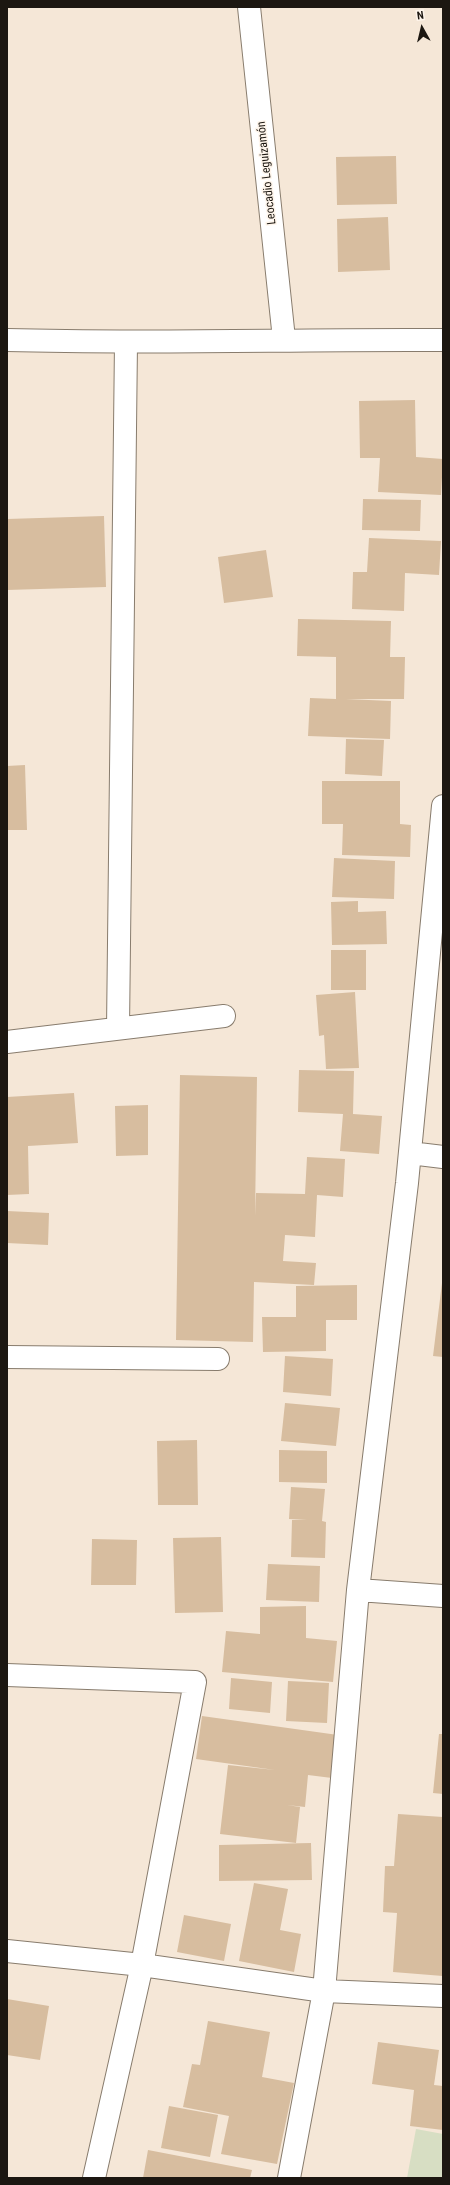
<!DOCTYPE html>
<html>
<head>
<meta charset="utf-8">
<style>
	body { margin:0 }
	#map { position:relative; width:450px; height:2185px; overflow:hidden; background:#f5e7d7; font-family:"Roboto Condensed",sans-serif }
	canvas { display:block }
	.frame { position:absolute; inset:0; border:8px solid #1c1711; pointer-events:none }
	.north { position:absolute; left:402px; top:8px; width:40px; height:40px; -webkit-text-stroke:3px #fef5eb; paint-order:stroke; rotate:352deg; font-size:11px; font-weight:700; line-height:16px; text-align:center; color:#1c1711 }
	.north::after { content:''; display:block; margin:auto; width:14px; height:18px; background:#1c1711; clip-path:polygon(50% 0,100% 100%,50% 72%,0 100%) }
</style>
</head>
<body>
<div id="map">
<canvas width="450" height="2185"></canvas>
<div class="frame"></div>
<div class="north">N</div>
</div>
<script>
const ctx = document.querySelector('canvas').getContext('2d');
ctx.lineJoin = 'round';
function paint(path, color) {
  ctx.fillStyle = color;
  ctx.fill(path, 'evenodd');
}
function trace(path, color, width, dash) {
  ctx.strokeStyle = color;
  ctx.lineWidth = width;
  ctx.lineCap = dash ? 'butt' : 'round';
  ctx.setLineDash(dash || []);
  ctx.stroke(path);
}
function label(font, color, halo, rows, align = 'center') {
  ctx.font = font + ' "Roboto Condensed",sans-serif';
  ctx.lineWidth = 3;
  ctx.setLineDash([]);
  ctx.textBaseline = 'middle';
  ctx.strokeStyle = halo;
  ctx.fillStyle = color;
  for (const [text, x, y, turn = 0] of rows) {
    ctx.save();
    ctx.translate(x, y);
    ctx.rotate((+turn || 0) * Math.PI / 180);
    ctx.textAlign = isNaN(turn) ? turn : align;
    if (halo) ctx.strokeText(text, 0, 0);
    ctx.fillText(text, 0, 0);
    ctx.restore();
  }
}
const green = new Path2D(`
	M416 2129 443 2134V2178H407Z`);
const building = new Path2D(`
	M396 156 397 204 337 205 336 157Z
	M388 217 390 270 338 272 337 219Z
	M415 400 416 457 443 459 441 495 378 492 380 458H360L359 401Z
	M363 499 421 500 420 531 362 530Z
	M104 516 106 587 7 590V519Z
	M369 538 441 541 439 575 405 573 404 611 352 609 353 572H367Z
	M266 550 273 597 224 603 218 557Z
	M298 619 391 621 390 657H405L404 699H346L391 701 390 739 308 736 310 698 336 699V657L297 656Z
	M346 739 384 740 382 776 345 774Z
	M25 765 27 830H7V766Z
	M322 781H400V824L411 825 410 857 342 855 343 824H322Z
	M334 858 395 861 394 899 332 897Z
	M358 901V912L386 911 387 944 332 945 331 902Z
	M331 950H366V990H331Z
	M355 992 359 1068 326 1069 324 1035 319 1036 316 995Z
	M299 1070 354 1071 353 1114 382 1116 379 1154 340 1151 343 1114 298 1112Z
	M180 1075 257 1077 255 1216 256 1193 305 1194 307 1157 345 1159 343 1197 317 1195 315 1237 285 1235 283 1261 316 1263 314 1285 254 1282 253 1342 176 1340Z
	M74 1093 78 1143 28 1146 29 1194 7 1195V1097Z
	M148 1105V1155L116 1156 115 1106Z
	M7 1211 49 1213 48 1245 7 1243Z
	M442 1283H443V1357L433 1356Z
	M357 1285V1320H326V1351L263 1352 262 1317H296V1286Z
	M285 1356 333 1359 331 1396 283 1392Z
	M285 1403 340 1408 336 1446 281 1441Z
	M197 1440 198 1505H158L157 1441Z
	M279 1450 327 1451V1483L279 1482Z
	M291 1487 325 1489 322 1521 326 1522 325 1558 291 1557 292 1520H307L289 1519Z
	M221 1537 223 1612 175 1613 173 1538Z
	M92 1539 137 1540 136 1585H91Z
	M268 1564 320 1566 319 1602 266 1600Z
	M306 1606V1638L337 1641 333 1682 222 1672 226 1631 260 1634V1607Z
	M231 1678 272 1682 270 1713 229 1709Z
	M288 1681 329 1683 327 1723 286 1721Z
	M202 1716 338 1735 332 1778 308 1775 305 1807 287 1805 300 1807 296 1843 220 1834 228 1765 275 1770 196 1759Z
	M439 1734H443V1794L433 1793Z
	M398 1814 443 1817V1976L393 1972 397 1913 383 1912 385 1866H394Z
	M311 1843 312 1880 219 1881V1845Z
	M254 1883 288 1889 280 1930 301 1934 294 1972 239 1961Z
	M184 1915 231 1924 224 1961 177 1952Z
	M7 1999 49 2006 40 2060 7 2055Z
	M208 2021 270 2032 262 2077 294 2083 277 2164 221 2154 229 2116 183 2107 192 2064 200 2065Z
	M378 2042 439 2050 434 2085 443 2086V2130L410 2126 414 2090 372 2084Z
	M169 2106 218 2115 210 2157 161 2148Z
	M148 2150 252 2170 250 2178H143Z`);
const minor = new Path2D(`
	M249 7 284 339
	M7 340C152 344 298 339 443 340
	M118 1028 126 343
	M7 1042 224 1016
	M410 1153 443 1157
	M7 1357 218 1359
	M358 1590 443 1596
	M7 1675 195 1682 142 1965 94 2178
	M7 1951 142 1965 324 1991 443 1996
	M289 2178 324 1991 358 1590 407 1183 443 806`);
const streetNames = [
	["Leocadio Leguizamón",267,173,-96]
];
paint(green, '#d7dec3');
paint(building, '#d7bd9f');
trace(minor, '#887c6d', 24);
trace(minor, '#fff', 22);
label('12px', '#1c1711', '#fef5eb', streetNames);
</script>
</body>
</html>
